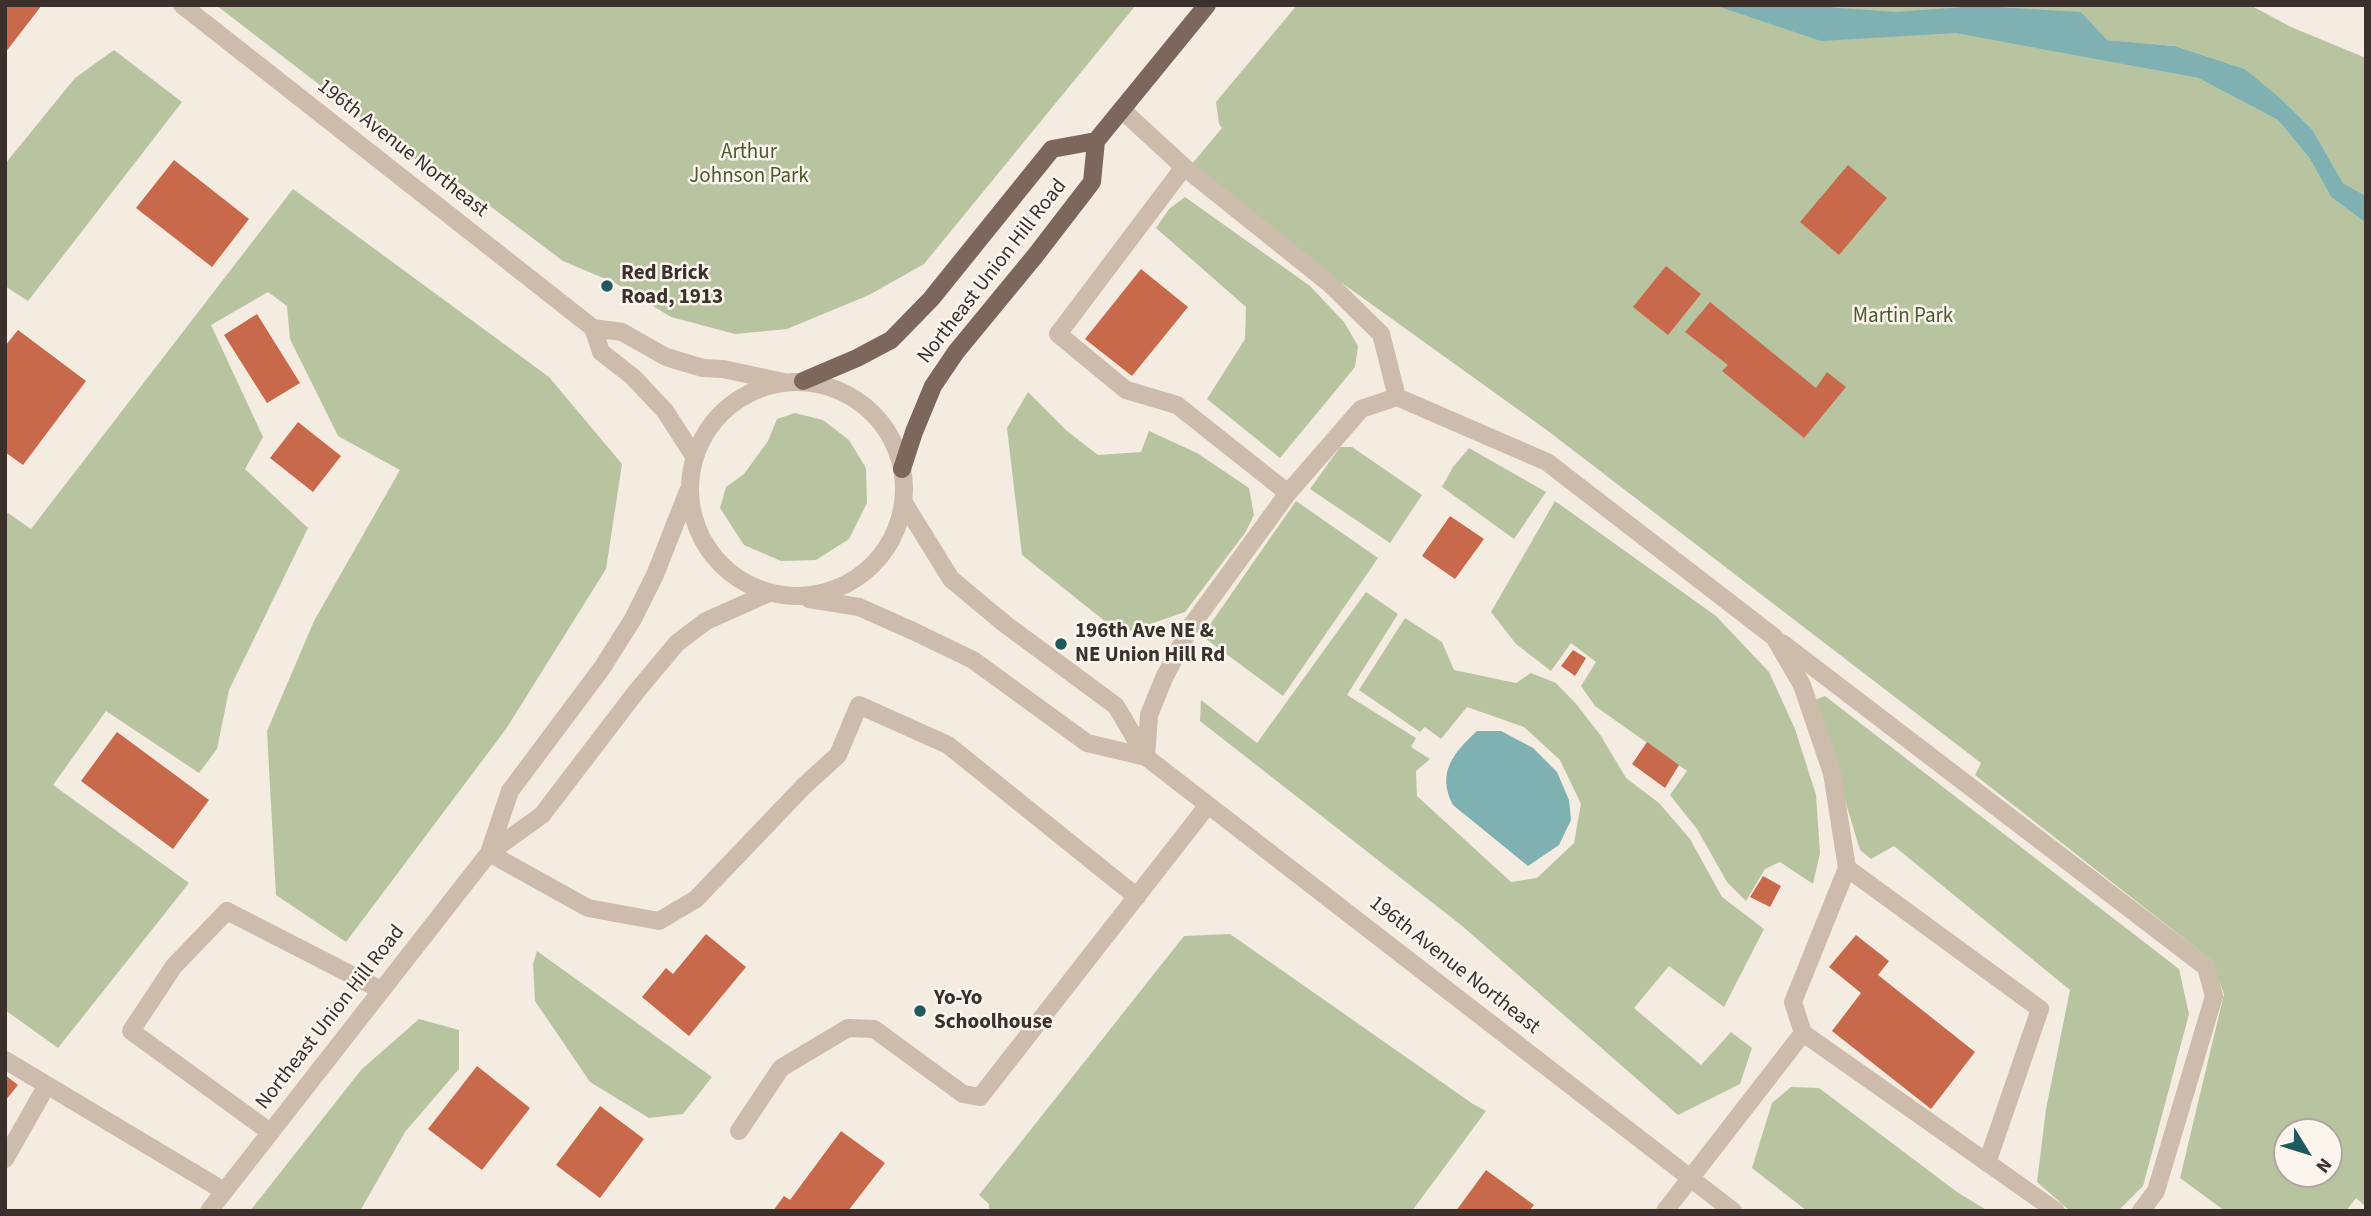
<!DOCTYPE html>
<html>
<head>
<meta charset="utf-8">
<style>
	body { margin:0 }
	#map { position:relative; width:2371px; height:1216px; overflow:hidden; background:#f4ebe1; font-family:"Source Sans 3",sans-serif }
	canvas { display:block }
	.frame { position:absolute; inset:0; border:7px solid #3b302b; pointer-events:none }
	.north { position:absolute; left:2273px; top:1118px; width:70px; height:70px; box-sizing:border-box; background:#fbf5ee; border:2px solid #aea6a0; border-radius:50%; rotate:128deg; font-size:19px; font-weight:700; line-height:28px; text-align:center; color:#3b302b }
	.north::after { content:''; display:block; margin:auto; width:24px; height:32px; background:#1f5a5e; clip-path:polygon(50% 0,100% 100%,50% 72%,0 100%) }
</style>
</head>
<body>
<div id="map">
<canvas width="2371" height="1216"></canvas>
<div class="frame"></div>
<div class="north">N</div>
</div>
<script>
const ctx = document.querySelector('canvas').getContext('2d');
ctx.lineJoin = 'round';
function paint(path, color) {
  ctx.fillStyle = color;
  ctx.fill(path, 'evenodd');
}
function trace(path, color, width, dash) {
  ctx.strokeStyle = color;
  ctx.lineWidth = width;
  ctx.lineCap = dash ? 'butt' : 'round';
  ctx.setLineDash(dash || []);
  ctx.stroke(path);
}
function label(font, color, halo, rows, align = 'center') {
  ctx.font = font + ' "Source Sans 3",sans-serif';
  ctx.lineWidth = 5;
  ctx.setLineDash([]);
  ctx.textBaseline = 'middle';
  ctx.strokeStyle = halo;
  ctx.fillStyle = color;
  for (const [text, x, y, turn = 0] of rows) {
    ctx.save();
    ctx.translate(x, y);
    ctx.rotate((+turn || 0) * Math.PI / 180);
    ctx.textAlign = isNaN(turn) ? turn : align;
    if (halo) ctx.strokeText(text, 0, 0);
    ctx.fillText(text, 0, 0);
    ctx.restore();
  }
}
const green = new Path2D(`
	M216 5H1136L924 264 869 295 787 329 735 334 671 317 615 283 563 261 450 176 430 170Z
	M1297 5H2250L2291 27 2366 58V196L2343 183 2312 129 2278 96 2245 69 2175 46 2106 40 2081 12 2062 52 2198 78 2278 120 2310 159 2331 197 2366 223V1207L2356 1198 2346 1211H2225L2180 1178 2224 994 2210 959 1975 775 1981 763 1548 431 1186 171 1222 128 1219 124 1216 102ZM2287 1132H2329V1174H2287Z
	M114 50 182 102 28 301 5 286V164L75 78Z
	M293 189 549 377 622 464 606 569 506 729 346 942 276 895 267 731 314 621 400 470 338 436 290 339 287 306 268 292 211 325 263 437 245 469 308 528 229 690 217 749 199 773 106 711 53 785 189 883 58 1048 5 1010V511L31 529Z
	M1185 197 1310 286 1344 322 1358 346 1355 367 1280 458 1207 399 1245 339 1246 307 1156 228 1169 209Z
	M1028 392 1067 431 1098 455 1141 452 1149 431 1197 453 1249 488 1254 515 1245 533 1185 612 1121 634 1022 555 1007 428Z
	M795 413 823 420 849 440 866 468 867 503 849 539 816 560 781 561 744 545 720 508 726 487 744 474 768 441 777 419Z
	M1340 447H1352L1422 495 1390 543 1310 489Z
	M1469 448 1546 492 1514 539 1442 487 1453 467Z
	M1296 501 1378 558 1283 696 1202 636Z
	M1555 501 1716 616 1769 672 1795 729 1816 795 1820 853 1813 884 1780 862 1765 869 1746 901 1727 882 1697 829 1670 795 1687 771 1595 706 1581 686 1596 662 1571 643 1551 671 1516 644 1491 612Z
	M1366 592 1398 614 1347 695 1416 738 1411 747 1430 759 1416 771 1417 796 1511 882 1537 878 1574 843 1581 804 1560 760 1524 727 1467 707 1441 739 1425 727 1420 732 1359 690 1405 618 1442 642 1454 670 1516 683 1531 673 1556 683 1577 705 1601 736 1626 778 1659 803 1690 839 1722 897 1764 929 1724 1007 1669 966 1634 1008 1701 1065 1731 1032 1752 1048 1740 1084 1678 1115 1461 925 1200 721 1201 700 1257 743Z
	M1825 696 2179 969 2189 1014 2143 1186 2118 1211 2069 1210 2037 1182 2046 1109 2070 990 1894 846 1871 859 1860 850 1815 700Z
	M1230 934 1473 1104 1486 1111 1412 1211H989V1204L979 1195 1184 936Z
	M537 951 712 1077 683 1114 649 1118 590 1082 535 1001 533 964Z
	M419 1019 459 1030V1069L405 1132 360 1211H250L361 1070Z
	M1791 1087 1819 1088 1957 1192 1988 1211H1807L1752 1168 1772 1103Z`);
const water = new Path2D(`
	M1714 5H1801L1895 12 1978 6 2081 12 2107 40 2175 46 2245 69 2278 96 2312 129 2343 183 2366 196V223L2331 197 2310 159 2278 120 2198 78 1956 33 1821 41Z
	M1477 731H1501L1533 748 1557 772 1569 800 1571 820 1559 845 1528 866 1453 805C1436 773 1454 752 1477 731Z`);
const building = new Path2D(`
	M5 5H42L5 53Z
	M174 160 249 219 212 267 136 208Z
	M1848 165 1887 198 1839 255 1800 222Z
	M1666 266 1701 294 1668 335 1633 307Z
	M1141 269 1188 307 1132 376 1085 339Z
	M1710 302 1816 388 1827 372 1846 387 1804 438 1722 371 1728 365 1685 332Z
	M257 314 300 383 267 403 224 335Z
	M18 330 86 381 23 465 5 452V346Z
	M298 422 341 456 313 492 270 458Z
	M1450 516 1484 539 1455 579 1422 556Z
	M1573 650 1586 658 1575 676 1561 666Z
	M117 732 209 800 173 849 81 781Z
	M1647 742 1679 765 1665 788 1632 764Z
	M1763 876 1781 886 1770 907 1750 897Z
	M706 934 746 967 689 1036 642 997 666 968 673 974Z
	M1856 935 1889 961 1878 975 1975 1052 1931 1109 1832 1031 1861 993 1829 967Z
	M477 1066 530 1108 482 1170 428 1129Z
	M5 1075 18 1085 5 1101Z
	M600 1106 644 1139 600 1198 556 1165Z
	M841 1131 885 1163 848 1211H773L784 1196 790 1200Z
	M1486 1170 1534 1205 1529 1211H1456Z`);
const minor = new Path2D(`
	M182 5 593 328 622 332 666 357 703 368 723 369 784 382
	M1122 110 1184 167 1058 334 1126 390 1177 405 1288 493 1191 626 1164 678 1149 715 1146 757
	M1184 167 1330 284 1381 334 1397 397
	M593 328 601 352 633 377 665 411 694 456
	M690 489a107 107 0 1 1 214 0a107 107 0 1 1-214 0Z
	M1288 493 1361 409 1397 397 1547 462 1774 637 1802 685 1832 773 1847 868
	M904 503 951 579 1005 624 1116 706 1146 757 1733 1211
	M809 599 859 607 913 631 973 660 1087 743 1146 757
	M1782 643 2206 967 2214 996 2156 1191 2141 1211
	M489 853 588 908 659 921 696 899 804 786 838 755 859 705 948 745 1137 897
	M489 853 510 791 602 668 633 619 655 575 688 491
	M1803 1033 1793 1002 1847 868 2040 1009 1987 1163
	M5 1060 224 1191
	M739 1131 781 1068 848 1028 874 1029 963 1094 980 1097 1208 805
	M270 1132 131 1031 174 966 227 911 381 990
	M5 1159 47 1085
	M209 1211 489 853 542 815 636 692 677 643 706 621 769 593
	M1665 1211 1803 1033 2056 1211`);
const major = new Path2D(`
	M803 381 857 358 891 340 931 299 1052 149 1096 141
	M902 469 914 432 933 386 956 352 1035 256 1092 182 1096 141 1207 5`);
const markers = [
	[607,286,7,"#1f5a5e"],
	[1061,644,7,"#1f5a5e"],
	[920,1011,7,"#1f5a5e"]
];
const streetNames = [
	["196th Avenue Northeast",402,149,38],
	["Northeast Union Hill Road",993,272,-52],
	["196th Avenue Northeast",1454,966,38],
	["Northeast Union Hill Road",331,1018,-52]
];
const parkNames = [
	["Arthur",749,153],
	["Johnson Park",749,177],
	["Martin Park",1903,317]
];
const poiNames = [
	["Red Brick",621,274],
	["Road, 1913",621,298],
	["196th Ave NE &",1075,632],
	["NE Union Hill Rd",1075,656],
	["Yo-Yo",934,999],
	["Schoolhouse",934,1023]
];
paint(green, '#b8c4a0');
paint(water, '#7fb0b2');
paint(building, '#c8694b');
trace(minor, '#cdbbac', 18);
trace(major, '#7d675c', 18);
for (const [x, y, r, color] of markers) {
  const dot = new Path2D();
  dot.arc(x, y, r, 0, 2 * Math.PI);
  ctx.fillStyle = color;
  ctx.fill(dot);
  trace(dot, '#fbf5ee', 2.5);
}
label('21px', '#3b302b', '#fbf5ee', streetNames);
label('21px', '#4a5a2e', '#fbf5ee', parkNames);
label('bold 21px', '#3b302b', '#fbf5ee', poiNames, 'left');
</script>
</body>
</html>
